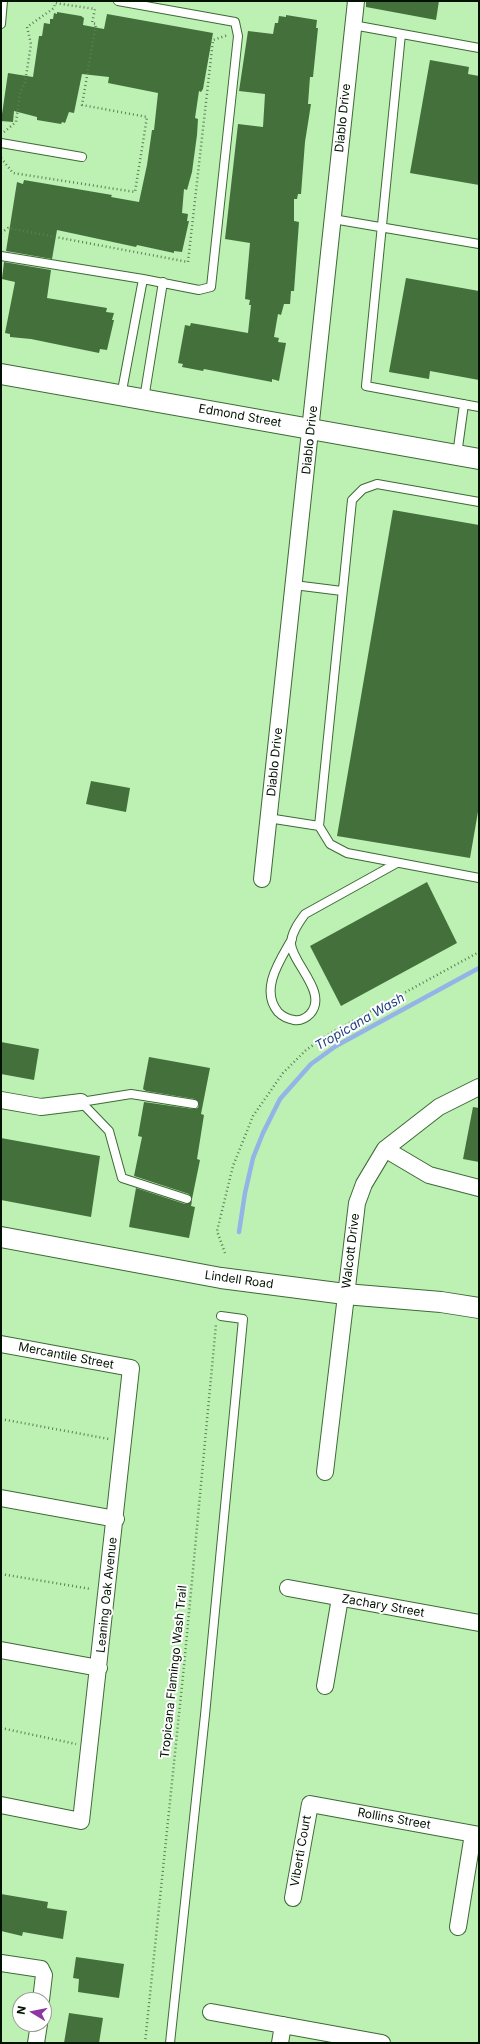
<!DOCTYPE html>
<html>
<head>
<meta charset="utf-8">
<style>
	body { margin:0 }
	#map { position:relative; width:480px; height:2044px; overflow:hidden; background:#bdf0b3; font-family:Inter,sans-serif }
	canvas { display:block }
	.frame { position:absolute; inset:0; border:2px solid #021201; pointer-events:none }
	.north { position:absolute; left:12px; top:1992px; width:40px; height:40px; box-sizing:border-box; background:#fff; border:1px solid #9aa099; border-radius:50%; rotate:280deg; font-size:11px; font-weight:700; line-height:16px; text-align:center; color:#021201 }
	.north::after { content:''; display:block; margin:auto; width:14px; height:18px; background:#8f36a2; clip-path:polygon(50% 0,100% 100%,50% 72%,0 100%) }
</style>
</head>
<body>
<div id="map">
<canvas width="480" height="2044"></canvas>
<div class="frame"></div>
<div class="north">N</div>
</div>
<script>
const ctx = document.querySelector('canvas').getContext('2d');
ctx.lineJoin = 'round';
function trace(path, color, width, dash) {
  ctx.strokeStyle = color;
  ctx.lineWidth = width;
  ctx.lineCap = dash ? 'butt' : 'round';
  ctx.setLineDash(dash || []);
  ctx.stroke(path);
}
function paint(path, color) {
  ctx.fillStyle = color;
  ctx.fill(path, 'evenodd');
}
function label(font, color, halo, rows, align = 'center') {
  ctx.font = font + ' Inter,sans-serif';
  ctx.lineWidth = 4;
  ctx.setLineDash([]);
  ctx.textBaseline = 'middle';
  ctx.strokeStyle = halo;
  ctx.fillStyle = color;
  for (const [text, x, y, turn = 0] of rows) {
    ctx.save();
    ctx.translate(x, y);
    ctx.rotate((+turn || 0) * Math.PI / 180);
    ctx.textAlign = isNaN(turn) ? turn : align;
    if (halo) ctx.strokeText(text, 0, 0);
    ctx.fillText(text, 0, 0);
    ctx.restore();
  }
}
const stream = new Path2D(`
	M239 1232 245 1193 253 1158 263 1133 280 1099 311 1064 336 1046 479 968`);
const building = new Path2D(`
	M366 1H439L436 20 366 7Z
	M57 12 81 16 84 18 83 25 104 29 107 14 213 33 203 89 201 92 199 91 195 118 198 119 197 135 192 172 187 190 184 189 182 213 188 214 187 221H189L182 252 174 251V253L137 245 136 247 57 230 52 259 6 251 17 182 23 184 24 180 112 195 111 197 139 202 147 165 152 130H154L158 93 108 83 109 77 82 74 74 113 69 112 65 123 62 122 61 124 37 120V117L14 111 13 122 1 121 8 73 33 77 39 36H42L44 23 50 24V19H53L54 13 57 14Z
	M286 15 317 20 316 28H318L313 77H310L308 104H311L305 142 301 194H298L297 199H294V221L299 222 294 291H291L290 304H284L281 315 278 314 274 337 279 338 278 342 286 343 279 381 272 379V382L204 369 203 371 182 367 183 364 178 363 185 325 190 326 191 323 248 333 251 305H249L250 300 245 299 250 243 225 239 238 124 263 127 265 94 239 91 248 31 273 34 275 23H278L279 16 286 17Z
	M430 60 469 67 468 74 479 76V185L410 173Z
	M4 262 51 270 47 298 107 308 106 312 114 313 112 320H114L107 350 100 349 99 353 31 339 10 337V334L5 333 15 282 2 279Z
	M406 278 479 291V380L430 371 429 379 389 372Z
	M393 510 479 525V806L470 858 337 836Z
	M91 781 130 788 126 812 86 804Z
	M427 882 457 943 341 1006 310 946Z
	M1 1042 39 1049 34 1080 1 1074Z
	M149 1057 210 1068 201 1114 204 1115 197 1159 200 1160 192 1199 189 1194 134 1176 142 1137 138 1136 144 1102 193 1109 198 1108 199 1104 195 1099 146 1091 143 1089Z
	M473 1107 479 1108V1162L463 1159Z
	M1 1138 100 1156 91 1217 1 1200Z
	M136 1188 185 1204 192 1201 191 1206 195 1207 189 1238 129 1227Z
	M1 1894 48 1902 47 1908 67 1911 63 1939 23 1932 22 1936 1 1931Z
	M76 1957 124 1964 119 1998 78 1992 79 1979 73 1978Z
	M69 2013 103 2018 99 2043H64Z`);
const path = new Path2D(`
	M1 158 13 173 135 192 147 117 82 105 96 24 92 23 95 9 55 3 54 8 27 27 31 44 25 83 20 93 16 122 4 132
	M1 233 8 228 188 262 213 40 228 35
	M225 1253 217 1231 233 1166 253 1116 283 1073 306 1050 331 1033 479 952
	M1 1419 109 1439
	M1 1574 91 1589
	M1 1728 76 1744
	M145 2043 184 1666 216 1324`);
const service = new Path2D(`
	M1 24 3 1
	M353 25 479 48
	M401 34 366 386 479 407
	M1 143 82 157
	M333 219 479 244
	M1 256 143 279 199 290 211 287 238 36 235 22 118 1
	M121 396 143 279
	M144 399 163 282
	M457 455 464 404
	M479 502 377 484 363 489 352 500 319 826 330 844 347 853 479 878
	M294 585 342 591
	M268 818 319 826
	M292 939C281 959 259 989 278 1012 282 1016 288 1019 294 1020 300 1021 306 1018 310 1014 329 993 292 963 291 944 291 933 299 922 305 914L397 863
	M81 1102 109 1131 122 1178 187 1199
	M81 1102 131 1094 194 1104
	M170 2043 205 1715 243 1319 221 1316`);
const minor = new Path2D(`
	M262 879 356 1
	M1 1100 41 1107 81 1102
	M385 1149 429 1175 479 1188
	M1 1344 131 1368 81 1821 1 1805
	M325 1472 357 1203 364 1184 385 1149 439 1107 479 1087
	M1 1498 116 1519
	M288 1588 479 1623
	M1 1650 99 1668
	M325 1686 340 1598
	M293 1898 310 1804 479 1835
	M458 1927 473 1834
	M1 1963 41 1969 44 1975 41 2000
	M211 2012 382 2043
	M36 2043 39 2024
	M280 2043 283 2025`);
const tertiary = new Path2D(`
	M1 374 479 459
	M1 1237 221 1278 345 1294 441 1302 479 1308`);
const streetNames = [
	["Diablo Drive",343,118,-84],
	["Edmond Street",240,416,10],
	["Diablo Drive",310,440,-84],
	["Diablo Drive",275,762,-84],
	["Walcott Drive",351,1251,-83],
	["Lindell Road",239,1280,8],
	["Mercantile Street",66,1356,11],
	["Leaning Oak Avenue",107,1595,-84],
	["Zachary Street",383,1606,10],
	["Tropicana Flamingo Wash Trail",174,1672,-84],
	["Rollins Street",394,1819,10],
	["Viberti Court",301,1851,-80]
];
const waterNames = [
	["Tropicana Wash",360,1022,-30]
];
trace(stream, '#94b3e6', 4.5);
paint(building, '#44713b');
trace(service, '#3d6a35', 10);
trace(minor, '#3d6a35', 18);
trace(tertiary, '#3d6a35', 22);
trace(path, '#5c7d56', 2.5, [1, 3]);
trace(service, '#fff', 8);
trace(minor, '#fff', 16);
trace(tertiary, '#fff', 20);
label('12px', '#021201', '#fff', streetNames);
label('italic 13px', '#1e427f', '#fff', waterNames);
</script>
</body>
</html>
